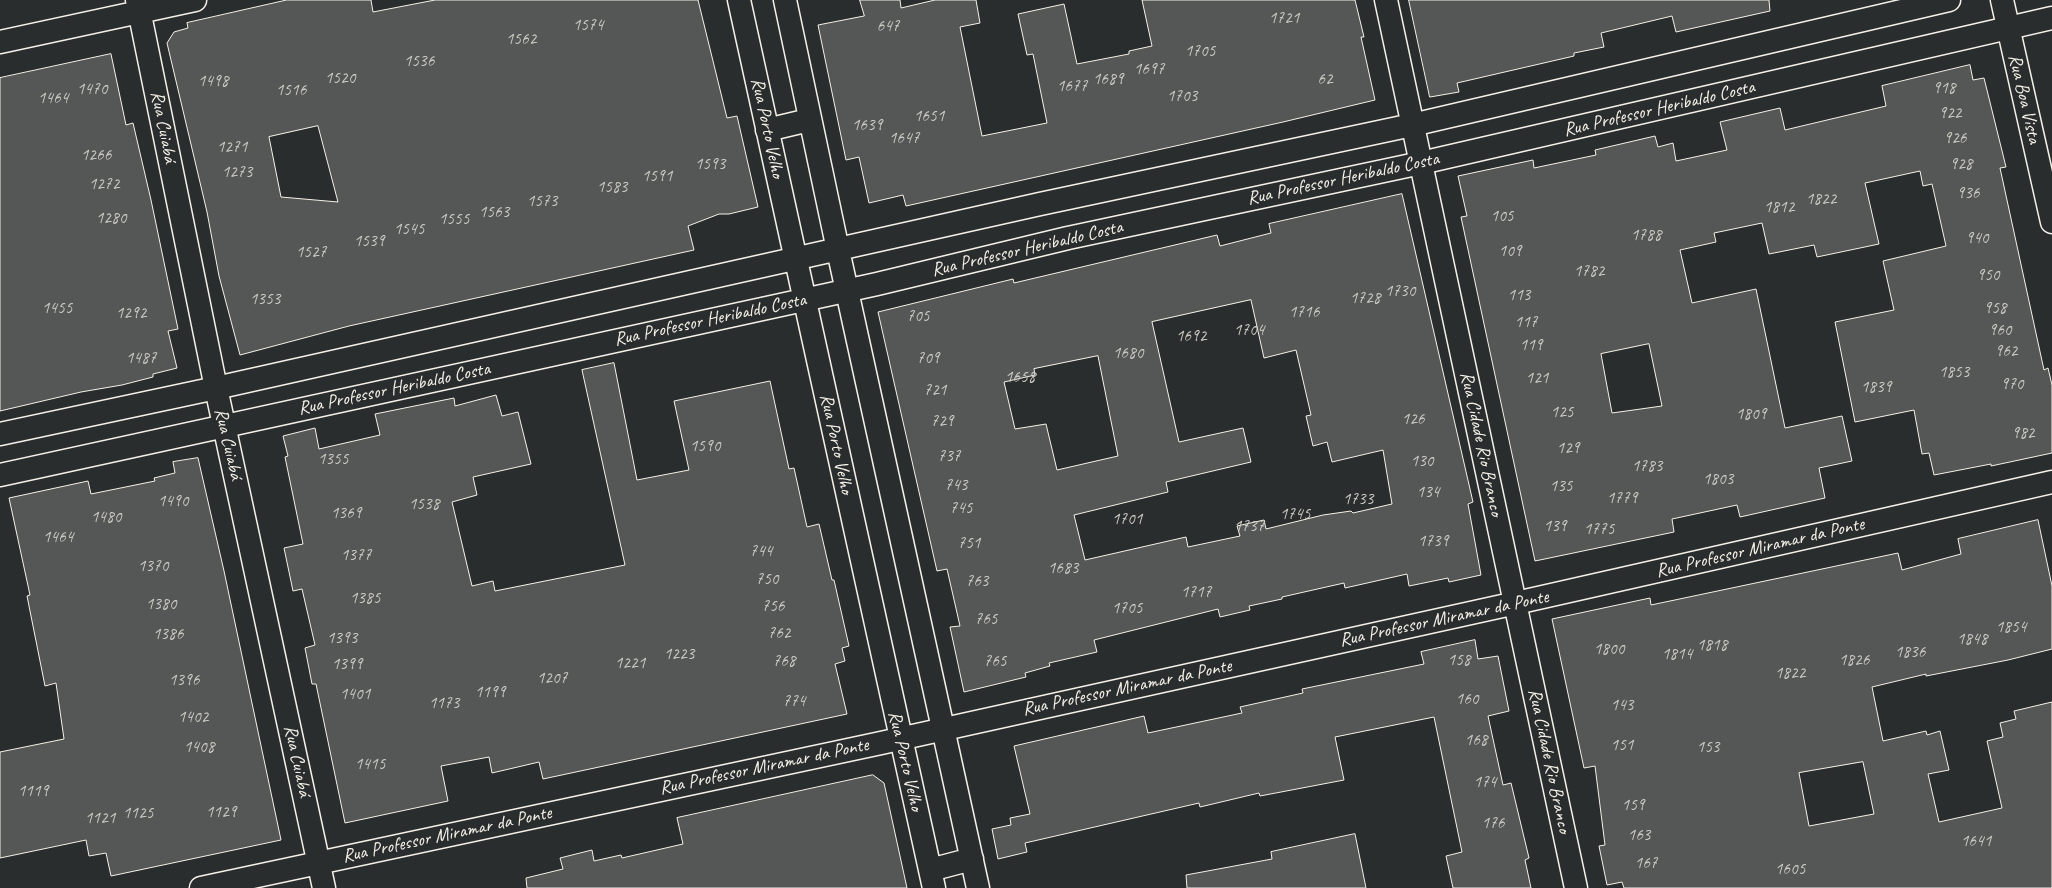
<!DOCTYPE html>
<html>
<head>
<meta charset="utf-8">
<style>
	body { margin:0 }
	canvas { display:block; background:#2a2d2e }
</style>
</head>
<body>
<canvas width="2052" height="888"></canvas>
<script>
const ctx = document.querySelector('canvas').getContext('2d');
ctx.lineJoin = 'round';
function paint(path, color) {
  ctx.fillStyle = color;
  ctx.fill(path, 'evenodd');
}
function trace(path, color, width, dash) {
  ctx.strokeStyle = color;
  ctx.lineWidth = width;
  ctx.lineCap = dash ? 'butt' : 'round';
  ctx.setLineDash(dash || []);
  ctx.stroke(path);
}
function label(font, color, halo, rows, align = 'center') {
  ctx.font = font + ' Caveat,sans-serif';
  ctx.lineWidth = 3.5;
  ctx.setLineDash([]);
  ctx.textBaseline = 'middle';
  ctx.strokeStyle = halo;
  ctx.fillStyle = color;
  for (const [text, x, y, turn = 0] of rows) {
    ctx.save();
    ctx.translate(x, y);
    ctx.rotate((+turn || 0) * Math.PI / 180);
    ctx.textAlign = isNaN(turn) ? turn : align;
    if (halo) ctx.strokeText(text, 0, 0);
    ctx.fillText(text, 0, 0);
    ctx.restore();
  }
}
const building = new Path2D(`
	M287 0H371L373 12 435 0H698L727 118 737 116 758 207 729 214H719L688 226 694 250 349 326 240 355 219 276 207 212 167 43 174 32 188 28 187 23ZM318 126 338 202 281 197 269 137Z
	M860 0H900L901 8 935 0H976L980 23 960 27 982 136 1047 123 1033 54 1027 55 1018 14 1064 4 1077 64 1129 54V51L1152 46 1142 0H1355L1364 37H1361L1375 100 1283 122 906 206 903 195 869 203 859 157 846 160 818 25 864 16Z
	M1409 0H1769L1770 11 1676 32 1672 16 1601 33 1604 47 1574 53V56L1457 83 1459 92 1430 97Z
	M111 54 126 125 133 123 151 200 178 329 168 331 177 368 153 374V377L122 385 81 392 0 411V78Z
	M1970 65 1973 80 1984 78 2006 167 2000 168 2044 370 2048 368 2052 385V453L1991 466V464L1934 475 1929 453 1922 454 1914 410 1855 422 1835 322 1894 310 1883 261 1946 246 1932 184 1923 186 1920 171 1865 183 1879 244 1817 257 1814 245 1769 254 1762 223 1714 233 1716 242 1680 250 1692 303 1756 289 1785 428 1842 416 1852 461 1819 468 1825 498 1740 517 1737 505 1672 519 1674 532 1535 561 1461 217 1467 216 1458 176 1533 160 1534 168 1596 155 1595 150 1655 136 1658 147 1673 143 1676 161 1727 150 1720 122 1780 108 1785 130 1886 106 1882 86ZM1649 344 1662 406 1612 413 1601 354Z
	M1402 194 1473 502 1468 504 1481 575 1449 582 1448 578 1409 586 1407 574 1345 588 1344 583 1282 597V599L1249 606 1250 610 1220 617 1218 609 1094 640 1097 652 1049 663 1050 666 1025 673 1026 677 964 692 950 627 960 626 947 569 937 571 878 312 1013 279 1014 283 1217 235 1220 246 1271 233 1269 224ZM1251 300 1264 358 1296 350 1311 415 1306 416 1313 446 1327 442 1332 462 1383 450 1392 504 1353 513 1351 511 1323 515 1266 529 1264 520 1237 526 1240 536 1188 547 1186 537 1085 560 1074 515 1168 492 1166 482 1251 462 1243 428 1179 442 1152 322ZM1098 356 1118 456 1057 470 1046 424 1015 429 1004 382 1035 375 1034 369Z
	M614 363 637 480 689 470 674 401 770 381 789 469 794 468 807 527 819 524 832 580H834L849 646 842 648 845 661 835 664 847 714 543 779 539 762 492 773 489 757 441 766 448 801 345 823 316 684H312L305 648 315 645 302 589 293 591 284 548 303 544 285 457 288 456 283 436 315 428 319 449 380 435 375 414 454 398 455 406 496 395 502 416 518 412 531 464 473 477 477 495 452 502 472 586 493 581 495 591 625 565 582 370Z
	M198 458 224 571 281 840 111 876 106 853 89 856 86 840 0 858V752L64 739 56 683 45 686 27 596 30 595 9 498 88 481 91 494 155 481 154 478 175 473 173 462Z
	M2038 520 2052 586V649L2008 660 1926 676V674L1872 687 1883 741 1926 731 1927 735 1940 731 1949 770 1928 774 1939 822 2002 808 1987 741 2003 737 2000 723 2016 719 2014 711 2052 702V888H1624L1622 882 1607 885 1599 846 1605 845 1595 766 1584 768 1552 619 1650 598 1651 605 1898 553 1902 570 1961 554 1958 539ZM1863 762 1874 814 1809 826 1799 773Z
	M1475 640 1478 659 1498 656 1509 711 1488 716 1503 785 1511 783 1529 858 1525 860 1531 888H1453L1446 856 1462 852 1434 717 1335 737 1344 780 1260 796 1259 793 1200 807 1199 803 1025 843 1027 852 998 859 992 829 1011 825 1010 818 1030 814 1014 746 1144 716 1148 733 1242 713 1240 707 1303 693 1302 689 1424 664 1421 652Z
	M873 775 884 783 907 888H527L526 878 563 869 560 858 592 850 594 861 621 855 622 858 683 844 677 818Z
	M1355 834 1366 888H1187L1186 875 1272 859 1271 852Z`);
const minor = new Path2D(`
	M137 0 216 388 324 888
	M1386 0 1576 888
	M2002 0 2052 222
	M0 42 195 0
	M201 888 881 743 1516 603 2052 482`);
const secondary = new Path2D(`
	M739 0 796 260
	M785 0 838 250
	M767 130 809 120`);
const primary = new Path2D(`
	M838 250 978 888
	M796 260 934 888
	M0 434 216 388 1040 204 1412 125 1949 0
	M0 475 877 284 1068 238 1421 163 2052 18
	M930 870 972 859`);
const numberNames = [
	["1721",1284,19],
	["1574",588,26],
	["647",888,27],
	["1562",521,40],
	["1705",1200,52],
	["1536",419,62],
	["1697",1149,70],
	["1520",340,79],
	["1689",1108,80],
	["62",1325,80],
	["1498",213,82],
	["1677",1072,87],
	["918",1944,89],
	["1470",92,90],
	["1516",291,91],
	["1703",1182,97],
	["1464",53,99],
	["922",1950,114],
	["1651",929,117],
	["1639",867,126],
	["1647",904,139],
	["926",1955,139],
	["1271",232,148],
	["1266",96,156],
	["1593",710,165],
	["928",1961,165],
	["1273",237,173],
	["1591",657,177],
	["1272",104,185],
	["1583",612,188],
	["936",1968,194],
	["1822",1821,200],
	["1573",542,202],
	["1812",1779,208],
	["1563",494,213],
	["105",1502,217],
	["1280",111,219],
	["1555",454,220],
	["1545",409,230],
	["1788",1646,236],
	["940",1977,239],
	["1539",369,242],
	["109",1510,252],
	["1527",311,253],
	["1782",1589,272],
	["950",1988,276],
	["1730",1400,292],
	["113",1519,296],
	["1728",1365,299],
	["1353",265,300],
	["1455",57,309],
	["958",1995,309],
	["1716",1304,313],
	["1292",131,314],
	["705",918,317],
	["117",1526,323],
	["1704",1249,331],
	["960",2000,331],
	["1692",1191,337],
	["119",1531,346],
	["962",2006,352],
	["1680",1128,354],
	["1487",141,359],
	["709",928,359],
	["1853",1954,373],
	["1658",1020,378],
	["121",1537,379],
	["970",2012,385],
	["1839",1876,388],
	["721",935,391],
	["125",1562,413],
	["1809",1751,415],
	["126",1413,420],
	["729",942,422],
	["982",2023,434],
	["1590",705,447],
	["129",1568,449],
	["737",949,457],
	["1355",333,460],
	["130",1422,462],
	["1783",1647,467],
	["1803",1718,480],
	["743",956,486],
	["135",1561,487],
	["134",1428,493],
	["1779",1622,499],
	["1733",1358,500],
	["1490",173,502],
	["1538",424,505],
	["745",961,509],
	["1369",346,514],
	["1745",1295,515],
	["1480",106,518],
	["1701",1127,520],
	["1737",1249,527],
	["139",1555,527],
	["1775",1599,530],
	["1464",58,538],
	["1739",1433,542],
	["751",969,544],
	["744",761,552],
	["1377",356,556],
	["1370",153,567],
	["1683",1063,569],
	["750",767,580],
	["763",977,582],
	["1717",1196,593],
	["1385",365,599],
	["1380",161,605],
	["756",773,607],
	["1705",1127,609],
	["765",986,620],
	["1854",2011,628],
	["762",779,634],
	["1386",168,635],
	["1393",342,639],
	["1848",1972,640],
	["1818",1712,646],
	["1800",1609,650],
	["1836",1910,653],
	["1223",679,655],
	["1814",1677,655],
	["158",1459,661],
	["1826",1854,661],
	["768",784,662],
	["765",995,662],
	["1221",630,664],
	["1399",347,665],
	["1822",1790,674],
	["1207",552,679],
	["1396",184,681],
	["1199",490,693],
	["1401",355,695],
	["160",1467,700],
	["774",794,702],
	["1173",444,704],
	["143",1622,706],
	["1402",193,718],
	["168",1476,741],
	["151",1622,746],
	["1408",199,748],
	["153",1708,748],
	["1415",370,765],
	["174",1485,783],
	["1119",33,792],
	["159",1633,806],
	["1129",221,813],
	["1125",138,814],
	["1121",100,819],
	["176",1493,824],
	["163",1639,836],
	["1641",1976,842],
	["167",1646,864],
	["1605",1790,870]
];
const streetNames = [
	["Rua Boa Vista",2024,99,77],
	["Rua Professor Heribaldo Costa",1659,109,-13],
	["Rua Cuiabá",163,127,79],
	["Rua Porto Velho",767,128,78],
	["Rua Professor Heribaldo Costa",1343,179,-12],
	["Rua Professor Heribaldo Costa",1027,249,-13],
	["Rua Professor Heribaldo Costa",710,320,-12],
	["Rua Professor Heribaldo Costa",394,389,-12],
	["Rua Cuiabá",228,444,77],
	["Rua Porto Velho",836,444,78],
	["Rua Cidade Rio Branco",1481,444,78],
	["Rua Professor Miramar da Ponte",1760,548,-13],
	["Rua Professor Miramar da Ponte",1444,619,-12],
	["Rua Professor Miramar da Ponte",1127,688,-12],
	["Rua Cuiabá",297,761,78],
	["Rua Porto Velho",905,761,77],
	["Rua Cidade Rio Branco",1549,761,78],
	["Rua Professor Miramar da Ponte",764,767,-12],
	["Rua Professor Miramar da Ponte",447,835,-12]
];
paint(building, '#555756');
trace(building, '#f4f1e8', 1);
trace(minor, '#f4f1e8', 25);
trace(secondary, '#f4f1e8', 25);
trace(primary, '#f4f1e8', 25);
trace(minor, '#2a2d2e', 22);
trace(secondary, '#2a2d2e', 22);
trace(primary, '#2a2d2e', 22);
label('17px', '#cccac4', null, numberNames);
label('19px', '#f4f1e8', '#2a2d2e', streetNames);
</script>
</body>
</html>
